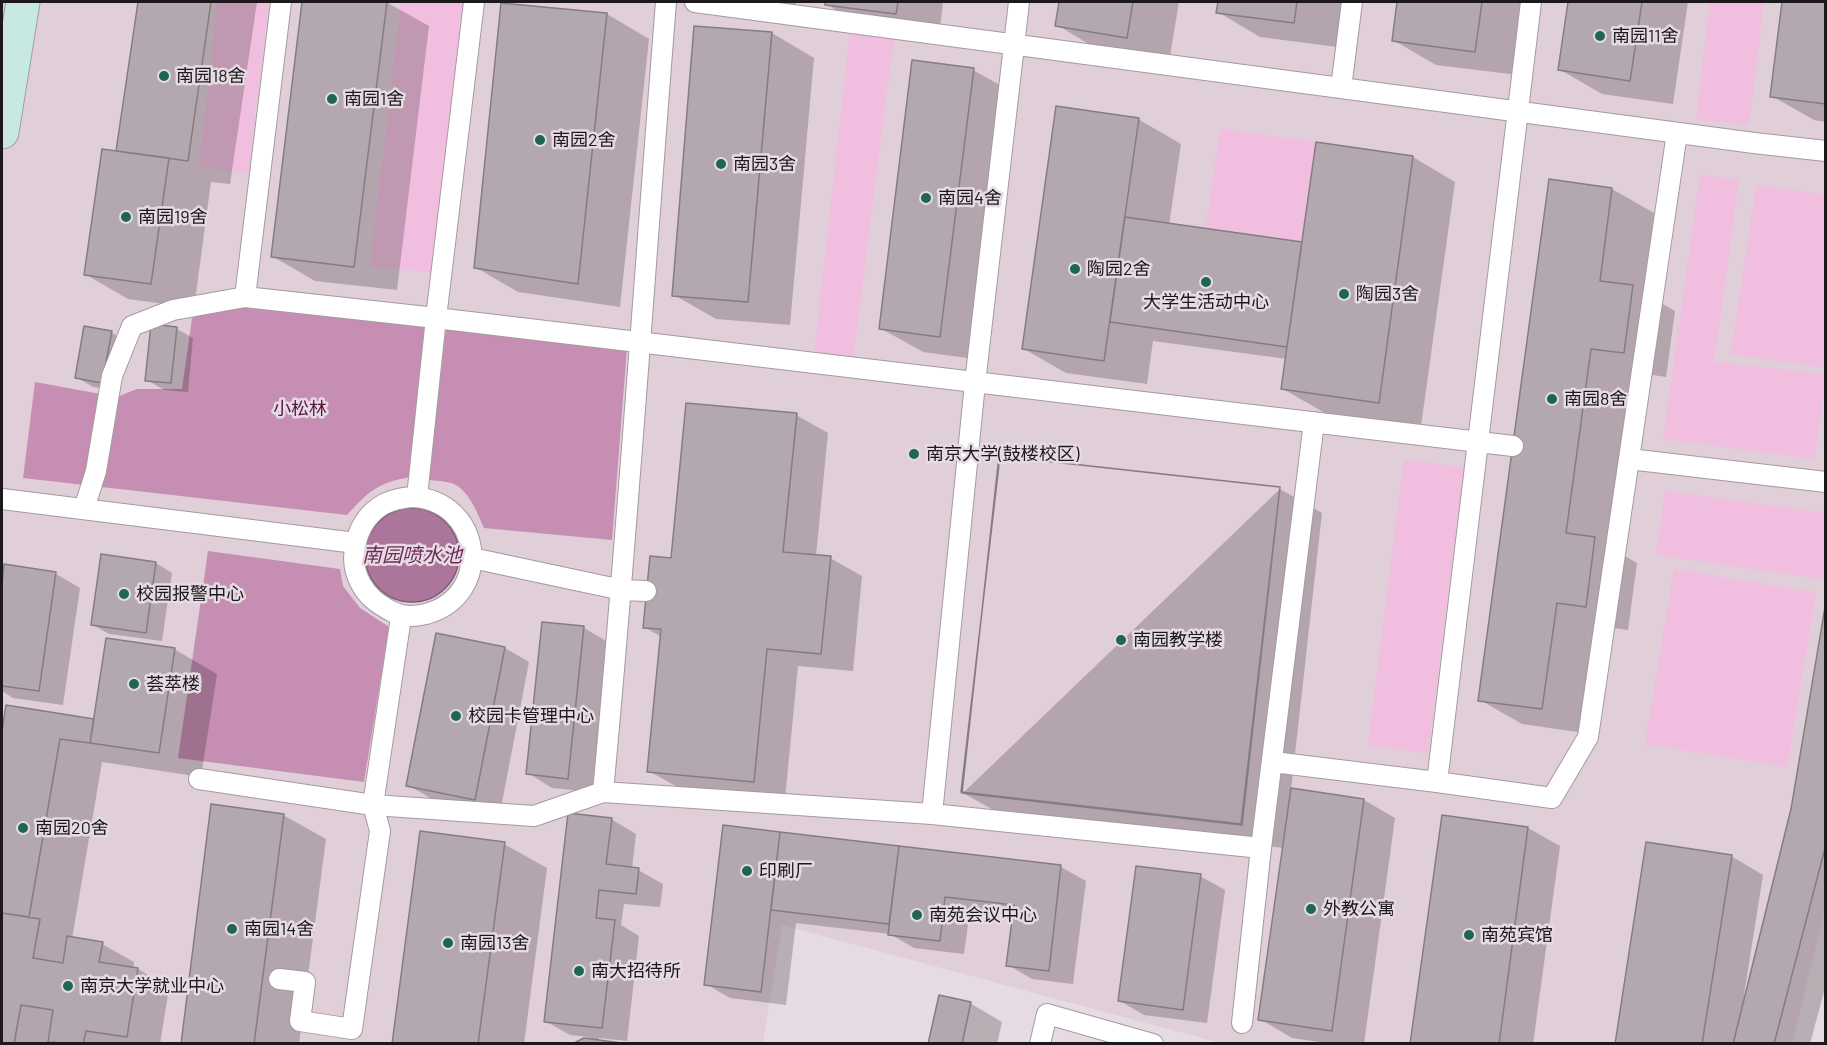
<!DOCTYPE html>
<html>
<head>
<meta charset="utf-8">
<style>
	body { margin:0 }
	#map { position:relative; width:1827px; height:1045px; overflow:hidden; background:#e6dbe2; font-family:Barlow,sans-serif }
	canvas { display:block }
	.frame { position:absolute; inset:0; border:3px solid #1c181b; pointer-events:none }
</style>
</head>
<body>
<div id="map">
<canvas width="1827" height="1045"></canvas>
<div class="frame"></div>
</div>
<script>
const ctx = document.querySelector('canvas').getContext('2d');
ctx.lineJoin = 'round';
function paint(path, color) {
  ctx.fillStyle = color;
  ctx.fill(path, 'evenodd');
}
function trace(path, color, width, dash) {
  ctx.strokeStyle = color;
  ctx.lineWidth = width;
  ctx.lineCap = dash ? 'butt' : 'round';
  ctx.setLineDash(dash || []);
  ctx.stroke(path);
}
function label(font, color, halo, rows, align = 'center') {
  ctx.font = font + ' Barlow,"Noto Sans SC",sans-serif';
  ctx.lineWidth = 5;
  ctx.setLineDash([]);
  ctx.textBaseline = 'middle';
  ctx.strokeStyle = halo;
  ctx.fillStyle = color;
  for (const [text, x, y, turn = 0] of rows) {
    ctx.save();
    ctx.translate(x, y);
    ctx.rotate((+turn || 0) * Math.PI / 180);
    ctx.textAlign = isNaN(turn) ? turn : align;
    if (halo) ctx.strokeText(text, 0, 0);
    ctx.fillText(text, 0, 0);
    ctx.restore();
  }
}
const built = new Path2D(`
	M2 2H1825L1826 906 1792 1043H1220L782 925 763 1043 2 1044Z`);
const green = new Path2D(`
	M218 2H269L248 173 199 167Z
	M401 2H467L433 273 370 266Z
	M1710 2H1764L1749 125 1696 119Z
	M851 22 895 28 852 368 813 363Z
	M1220 129 1316 142 1302 242 1206 228Z
	M1700 175 1739 180 1714 362 1825 374V388L1814 459 1663 439Z
	M1756 185 1825 195V368L1731 354Z
	M1404 460 1464 467 1428 753 1368 745Z
	M1665 491 1825 513V579L1656 555Z
	M1674 569 1816 593 1787 767 1645 744Z`);
const forest = new Path2D(`
	M245 301 429 323 412 477C378 482 369 491 347 515L23 478 35 382 117 397 137 389H182L192 318Z
	M446 327 627 348 612 540 484 528C478 514 469 491 454 484 447 481 437 481 429 480Z
	M208 551 340 569 343 586 360 608 389 627 364 782 178 758Z`);
const water = new Path2D(`
	M365 555a47 47 0 1 1 94 0a47 47 0 1 1-94 0Z`);
const shadow = new Path2D(`
	M139 2H257L230 184 211 182 194 308 128 299 85 274 118 152Z
	M303 2H386L429 26 397 290 315 281 272 256Z
	M729 2H796L795 10Z
	M826 2H943L939 37 869 29 826 4Z
	M1061 2H1179L1169 62 1099 50 1057 25Z
	M1219 2H1342L1337 47 1260 37 1218 12Z
	M1398 2H1527L1518 75 1436 65 1393 40Z
	M1570 2H1688L1673 104 1602 94 1559 69Z
	M1784 2H1826V122L1814 120 1772 96Z
	M607 14 649 39 620 307 518 292 475 267Z
	M772 33 814 58 790 325 716 319 674 295Z
	M973 70 1016 94 982 360 923 352 880 328Z
	M1138 119 1181 144 1169 225 1301 243 1413 157 1455 182 1421 426 1325 413 1283 389 1287 359 1153 341 1147 384 1066 373 1024 349Z
	M1550 181 1612 189 1654 213 1644 293 1675 311 1666 377 1633 372 1609 547 1637 563 1628 630 1599 626 1584 733 1522 724 1480 700Z
	M177 329 193 338 188 392 164 390 147 380Z
	M112 333 128 342 119 391 93 387 76 377Z
	M796 415 828 433 816 556 830 558 862 576 853 671 798 666 785 799 681 789 649 771 662 637 644 627 672 559Z
	M1280 489 1322 513 1291 790 1364 800 1395 818 1364 1044H1333L1292 1038 1260 1019 1284 848 1006 817 963 793Z
	M156 563 172 573 162 641 109 634 93 625Z
	M6 566 56 574 80 588 63 705 13 698 2 691V594Z
	M1826 610V984L1810 1044H1616L1731 856 1763 875 1744 995H1746L1792 809Z
	M543 624 584 628 608 642 592 792 552 788 528 773Z
	M505 648 529 662 500 813 432 799 408 785Z
	M174 649 217 674 201 777 102 762 72 939 102 944 134 962 133 969H138L169 988 160 1044H54L49 1041V1044H2V740L7 707 96 721ZM23 912 36 919H29L22 915Z
	M283 815 326 839 299 1044H182Z
	M1443 817 1528 828 1560 846 1533 1044H1412Z
	M611 819 636 834 632 869 638 870 663 884 660 907 624 904 621 925 639 936 627 1041 599 1038V1041L575 1044 589 1037 570 1035 545 1021Z
	M724 827 1061 867 1086 881 1073 984 1032 979 1008 965 1014 916 970 910 964 954 914 948 890 934 796 923 786 1005 730 998 706 984Z
	M504 844 547 868 524 1044H393Z
	M1200 876 1225 890 1207 1023 1144 1015 1120 1001Z
	M970 1003 1002 1022 997 1044H930Z`);
const building = new Path2D(`
	M138 2H211L188 161 116 151Z
	M302 2H387L354 267 271 257Z
	M825 2H898L896 14 825 5Z
	M1059 2H1133L1127 38 1055 26Z
	M1218 2H1297L1294 23 1216 13Z
	M1397 2H1482L1475 52 1392 41Z
	M1568 2H1642L1630 81 1558 70Z
	M1782 2H1826V104L1770 97Z
	M501 3 607 13 578 284 474 268Z
	M694 26 772 32 748 302 672 296Z
	M912 60 974 68 940 337 879 329Z
	M1056 106 1139 118 1104 361 1022 349Z
	M1316 142 1413 156 1379 403 1281 389Z
	M102 149 169 158 151 284 84 275Z
	M1549 179 1612 188 1600 281 1633 285 1624 353 1591 349 1566 533 1595 537 1586 607 1557 603 1542 709 1478 701Z
	M1125 217 1302 242 1287 347 1110 322Z
	M151 324 177 327 171 383 145 381Z
	M84 326 112 331 102 383 75 378Z
	M686 403 797 413 783 552 831 556 821 654 767 649 754 782 647 772 661 629 643 628 650 556 671 558Z
	M999 456 1280 487 1242 825 962 793Z
	M1000 456 1280 487 1241 824 961 792Z
	M101 554 156 562 146 633 91 625Z
	M4 564 56 572 39 691 2 686V584Z
	M1826 601V844L1774 1044H1733L1791 809Z
	M542 622 584 626 568 779 526 774Z
	M436 633 505 647 475 800 406 786Z
	M106 638 175 648 159 753 90 743Z
	M6 705 94 719 90 743 60 739 29 917 2 913V731Z
	M1291 788 1364 799 1332 1031 1258 1020Z
	M211 804 284 814 254 1044H181Z
	M568 813 612 818 606 864 639 868 636 894 599 890 596 918 615 920 602 1028 544 1022Z
	M1442 815 1528 827 1499 1044H1410Z
	M723 825 780 832 761 992 704 985Z
	M420 831 505 842 478 1044H392Z
	M780 832 899 846 889 924 771 910Z
	M1646 842 1732 855 1702 1044H1615Z
	M899 846 1061 865 1049 971 1006 966 1014 905 945 897 940 941 888 935Z
	M1136 866 1201 874 1183 1010 1118 1001Z
	M2 913 40 919 33 958 63 963 67 936 103 942 99 962 138 968 127 1037 86 1031 83 1044 48 1042 53 1010 21 1005 14 1044H2Z
	M939 995 971 1002 962 1044H928Z
	M584 1038 629 1044H572Z`);
const lane = new Path2D(`
	M695 2 1754 143 1826 151
	M1341 88 1352 2
	M245 297 281 2
	M1629 459 1826 482
	M411 497C482 499 495 595 426 614 412 617 403 617 391 611 378 604 368 597 361 584 346 557 357 519 384 504 392 500 402 498 411 497Z
	M417 497 436 318 1513 446
	M2 499 356 543
	M84 509 96 471 112 376 132 326 173 310 245 297 436 318 474 2
	M472 558 622 590 646 591
	M1273 762 1437 782 1552 798 1588 737 1677 133
	M199 779 373 805 534 816 603 792 932 814 1261 848 1314 422
	M1437 782 1531 2
	M603 792C628 529 645 265 666 2
	M932 814 975 383 1019 2
	M279 979 305 982 300 1021 352 1029 380 831 373 805 401 617
	M1242 1023 1261 848
	M1040 1044 1047 1014 1153 1044`);
const secondary = new Path2D(`
	M2 132 23 2`);
const markers = [
	[1600,36,6,"#1e6458"],
	[164,76,6,"#1e6458"],
	[332,99,6,"#1e6458"],
	[540,140,6,"#1e6458"],
	[721,164,6,"#1e6458"],
	[926,198,6,"#1e6458"],
	[126,217,6,"#1e6458"],
	[1075,269,6,"#1e6458"],
	[1206,282,6,"#1e6458"],
	[1344,294,6,"#1e6458"],
	[1552,399,6,"#1e6458"],
	[914,454,6,"#1e6458"],
	[124,594,6,"#1e6458"],
	[1121,640,6,"#1e6458"],
	[134,684,6,"#1e6458"],
	[456,716,6,"#1e6458"],
	[23,828,6,"#1e6458"],
	[747,871,6,"#1e6458"],
	[1311,909,6,"#1e6458"],
	[917,915,6,"#1e6458"],
	[232,929,6,"#1e6458"],
	[1469,935,6,"#1e6458"],
	[448,943,6,"#1e6458"],
	[579,971,6,"#1e6458"],
	[68,986,6,"#1e6458"]
];
const poiNames = [
	["南园11舍",1612,36],
	["南园18舍",176,76],
	["南园1舍",344,99],
	["南园2舍",552,140],
	["南园3舍",733,164],
	["南园4舍",938,198],
	["南园19舍",138,217],
	["陶园2舍",1087,269],
	["陶园3舍",1356,294],
	["大学生活动中心",1206,302,"center"],
	["南园8舍",1564,399],
	["南京大学(鼓楼校区)",926,454],
	["校园报警中心",136,594],
	["南园教学楼",1133,640],
	["荟萃楼",146,684],
	["校园卡管理中心",468,716],
	["南园20舍",35,828],
	["印刷厂",759,871],
	["外教公寓",1323,909],
	["南苑会议中心",929,915],
	["南园14舍",244,929],
	["南苑宾馆",1481,935],
	["南园13舍",460,943],
	["南大招待所",591,971],
	["南京大学就业中心",80,986]
];
const parkNames = [
	["小松林",300,409]
];
const waterNames = [
	["南园喷水池",412,555]
];
paint(built, '#e0ced9');
paint(green, '#f1bedf');
paint(forest, '#c68eb3');
paint(water, '#ac769a');
trace(water, '#815a74', 1.5);
paint(shadow, '#0003');
paint(building, '#b3a8af');
trace(building, '#857c82', 1.5);
trace(lane, '#a49aa0', 22);
trace(secondary, '#a49aa0', 35);
trace(lane, '#fff', 20);
trace(secondary, '#c8e9e3', 33);
for (const [x, y, r, color] of markers) {
  const dot = new Path2D();
  dot.arc(x, y, r, 0, 2 * Math.PI);
  ctx.fillStyle = color;
  ctx.fill(dot);
  trace(dot, '#e6dbe2', 2);
}
label('18px', '#1c181b', '#e6dbe2', poiNames, 'left');
label('18px', '#571446', '#e6dbe2', parkNames);
label('italic 20px', '#6d2a5b', '#e6dbe2', waterNames);
</script>
</body>
</html>
